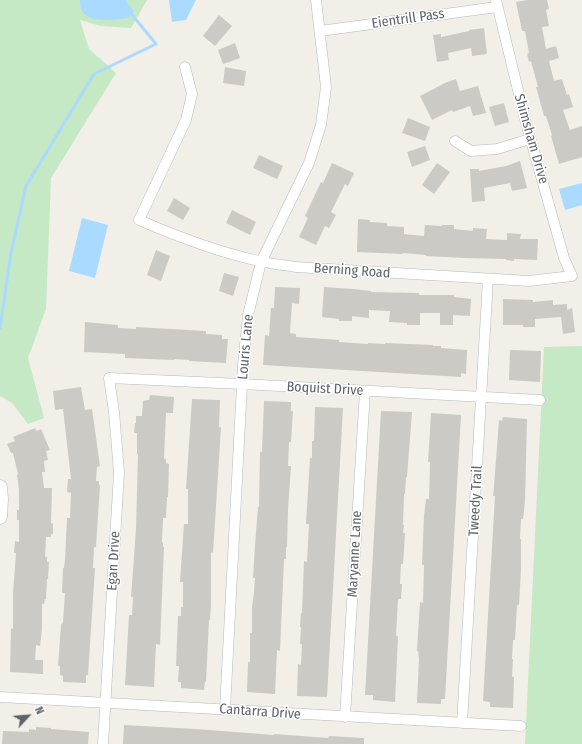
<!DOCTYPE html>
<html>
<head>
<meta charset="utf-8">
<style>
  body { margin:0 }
  #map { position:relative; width:582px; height:744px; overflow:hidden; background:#f1efe8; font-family:"Fira Sans Condensed",sans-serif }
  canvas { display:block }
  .north { position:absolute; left:8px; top:696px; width:40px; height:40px; -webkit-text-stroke:3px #fff; paint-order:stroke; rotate:64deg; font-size:11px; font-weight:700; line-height:16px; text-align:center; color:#5f6368 }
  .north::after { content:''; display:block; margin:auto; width:14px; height:18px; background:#5f6368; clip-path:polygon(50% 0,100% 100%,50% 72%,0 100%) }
</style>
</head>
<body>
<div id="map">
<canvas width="582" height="744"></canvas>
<div class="north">N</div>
</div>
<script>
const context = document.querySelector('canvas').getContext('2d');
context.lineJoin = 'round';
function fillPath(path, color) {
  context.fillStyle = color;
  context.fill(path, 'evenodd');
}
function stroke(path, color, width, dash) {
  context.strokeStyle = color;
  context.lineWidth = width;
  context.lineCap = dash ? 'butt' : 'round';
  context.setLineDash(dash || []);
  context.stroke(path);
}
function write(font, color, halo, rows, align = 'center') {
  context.font = font + ' "Fira Sans Condensed",sans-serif';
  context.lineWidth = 3;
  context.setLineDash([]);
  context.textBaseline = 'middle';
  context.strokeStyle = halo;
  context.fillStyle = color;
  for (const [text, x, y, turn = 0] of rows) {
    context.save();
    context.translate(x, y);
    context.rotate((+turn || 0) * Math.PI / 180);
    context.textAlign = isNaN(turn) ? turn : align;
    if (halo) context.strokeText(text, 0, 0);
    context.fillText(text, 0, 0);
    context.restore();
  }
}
const green = new Path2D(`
  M0,0h147l-16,28 -30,-2 -21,-6 9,29 27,24 -65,105 -5,131 -18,49 16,60 -16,6 -16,-21 -12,-7z
  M582,346v398h-57l19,-397z`);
const water = new Path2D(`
  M80,0h46l1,3 7,8 -6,7c-17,2 -49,8 -48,-18z
  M169,0h27l-10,20 -14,2z
  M582,183v22l-17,5 -6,-21z
  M82,218l26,7 -13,53 -26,-7z`);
const stream = new Path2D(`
  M0,328l11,-75 15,-67 68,-112 62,-30 -27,-33`);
const building = new Path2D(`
  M528,0h19l2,9 -3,1 3,16 -7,1 4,22 10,-3 3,12 -10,3 5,20 8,-2 5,16 2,-1 4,13 -10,3 7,20 12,-4v31l-23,7 -8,-28 1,-1 -6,-19h-2l-8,-29h2l-7,-26 -2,1 -2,-8 2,-1 -4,-22h-3l-6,-29z
  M219,15l13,11 -17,20 -12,-10z
  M484,28l3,26 -15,2 -1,-8 -23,5 1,7 -12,2 -4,-27 8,-1v3l28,-6v-1z
  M235,43l5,15 -17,6 -5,-14z
  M225,67l21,4 -2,15 -21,-3z
  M456,79l4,12 18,-5 8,27 -13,3 -3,-10 -17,6 -1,-2 -20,10 -12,-24 25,-13z
  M504,103l5,19 -14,4 -6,-19z
  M408,118l22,9 -5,14 -23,-8z
  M425,146l5,14 -18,7 -5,-15z
  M259,155l24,11 -6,13 -24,-11z
  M520,161l7,27 -15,3 -2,-8 -26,5 1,13 -13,1 -2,-33h9v2l27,-5z
  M332,163l22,10 -6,13 -3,-2 -14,28 5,3 -7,13 -4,-2 -9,19 -17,-8 9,-19 -3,-2 16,-34 2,1z
  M437,163l13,9 -16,22 -12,-9z
  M174,198l16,10 -7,12 -16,-9z
  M232,210l24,12 -6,13 -24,-12z
  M358,219l12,1v2l17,1v3l17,1v7l20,2 1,-11 17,1v-1h12v4l19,2v-3l14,1 -1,10 21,1v-7l14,1 -1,5h18l-1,21 -23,-1v2l-8,-1v-1l-41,-1 -39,-2v-1l-23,-2 -1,1 -45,-2z
  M156,250l14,6 -9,25 -14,-6z
  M224,273l15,4 -6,19 -14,-5z
  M275,287l25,1 -1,16 -7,-1 -2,30 6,1v3l43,3v2l29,2v-1l17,1v-1l48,2v1h8v2l26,2 -1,24 -5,-1v4l-198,-12 2,-30 4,1 2,-28h3z
  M324,287l29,2 18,2v1l48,1v2h35v2l17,2 -1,17 -17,-1v10h-13v-12h-20v12h-13v-2l-18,-1 1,-11 -21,-1v8l-17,-2v5h-13v-2l-17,-2z
  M503,299l30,1v2l20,-2v5l14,-1v6l5,-2 3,24 -12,2 -2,-17 -26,2v8h-12v-2h-20z
  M85,322l33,3v3l18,1v-2l70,4v3l16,1v4h6l-2,24 -37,-2v-1l-15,-1v1l-49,-2v-4l-41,-2z
  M510,350l31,1 -1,31 -31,-2z
  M81,387l4,23 7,-1 8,57 -3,1 -1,14h3v4h1l-4,62h-2l-1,21h2l-7,107h-2v8l-23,-1v-6l-3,-1v-9h-2l3,-41 2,-3 2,-29h-3l1,-25h1l1,-8 2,-42h3l1,-25 -4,-1 1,-13h3l-8,-70 -8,1 -2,-19z
  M150,395l24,2 -1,16h-7l-2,46h2v4l3,1 -1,33h-1l-1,21h-3l-1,24 1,1v4h1l-4,98 -4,-1 -2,43 -29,-2 4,-70h3l1,-18h-2l5,-68 2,-75h-1v-21h-3l1,-10h1v-7h6l1,-15 6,-1z
  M192,399l28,1 -1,27h2l-4,64 -4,62 -2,-1v54l-1,14h-1l-3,62 -1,-1 -1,9 -23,-2v-6h-3l1,-16h-3l2,-50h3v-9h2v-25h-3l4,-58h4v-35h-2z
  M264,401l27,1v9h2l-2,31h-2l-1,24h3l-3,43 -1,38h-1v12h-2l-4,92 -3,-1 -2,44 -28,-2 1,-30h2v-29h2v-26l2,-15 1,-14h-2l2,-33 3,-38h1l1,-55h2z
  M315,407l28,1 -16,289 -30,-1 1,-32 3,1 1,-21h-2l1,-17h-1l1,-14h1l2,-52 3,1 2,-38h-3l4,-66h2v-17h2z
  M381,411l31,1 -5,65h-1l-1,17h-1l-1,31h1l-1,8h2l-1,17 -1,14h-2l-1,20h2l-1,15h-3l-2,37h2l-3,66 -22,-2v-5h-8z
  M431,413l30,2 -16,284h-4v5l-24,-1 2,-44 -1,-8h-1l3,-49 3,1 1,-38h-2l2,-49 2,-17h3l1,-37h-2z
  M503,417l24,2 -2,82 -2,18h-2l-1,20h1v31l-2,35h-2l-2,35h-2l-1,19h1l-1,18h2l-1,31 -23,-1v-5l-7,-1 12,-205h-2l1,-10 5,-66 3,1z
  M35,428l2,3 4,-2 9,21 -4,1 2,9 -4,1 1,11h-3l2,16h8l-1,35 2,1v10h-2v3h-5l-1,20h2v5h2l-1,17h-1l-1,20h-1l-1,5h-2v25l-2,17 -4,-1 -1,15h8v14l-33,-2 1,-44 2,1v-36l3,-40h-2l1,-12 4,1v-22h-2v-10h2v-20l-2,-15 1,-1 -5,-21h-2l-4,-9 8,-3 -2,-4z
  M124,725l72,4 78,6v-1l54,4 1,-2 35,2v6h-241z
  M36,727l15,1v1l38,3 -1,12h-86l1,-13 26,1v-3l7,1z`);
const street = new Path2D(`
  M320,31l177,-24
  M185,67l7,27 -6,26 -47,100c39,17 79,32 120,41 12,3 25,4 37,6l233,14 43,-5 -8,-18 -38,-135 -30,-123
  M455,141l16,10 26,-2 33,-10
  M0,697c173,11 347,20 521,29
  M225,709l18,-344 5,-50 13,-53 48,-99 12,-38 5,-38 -10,-87
  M345,717l20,-326
  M462,723l26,-444
  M103,744l16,-272 -5,-60 -5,-34 133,6 298,16`);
const secondary = new Path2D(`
  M0,487l1,12 -1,18`);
const streetNames = [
  ["Eientrill Pass",408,19,-8],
  ["Shimsham Drive",531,139,74],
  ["Berning Road",352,271,4],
  ["Louris Lane",246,347,-85],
  ["Boquist Drive",325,389,3],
  ["Tweedy Trail",476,501,-87],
  ["Maryanne Lane",355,554,-87],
  ["Egan Drive",114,561,-87],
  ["Cantarra Drive",260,712,4]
];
fillPath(green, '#c5e8c5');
fillPath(water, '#aadaff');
stroke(stream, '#aadaff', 3);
fillPath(building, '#cccac5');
stroke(street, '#b5b8bc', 11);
stroke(secondary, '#b6babf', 15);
stroke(street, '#fff', 10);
stroke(secondary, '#fff', 14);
write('14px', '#5f6368', '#fff', streetNames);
</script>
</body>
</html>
